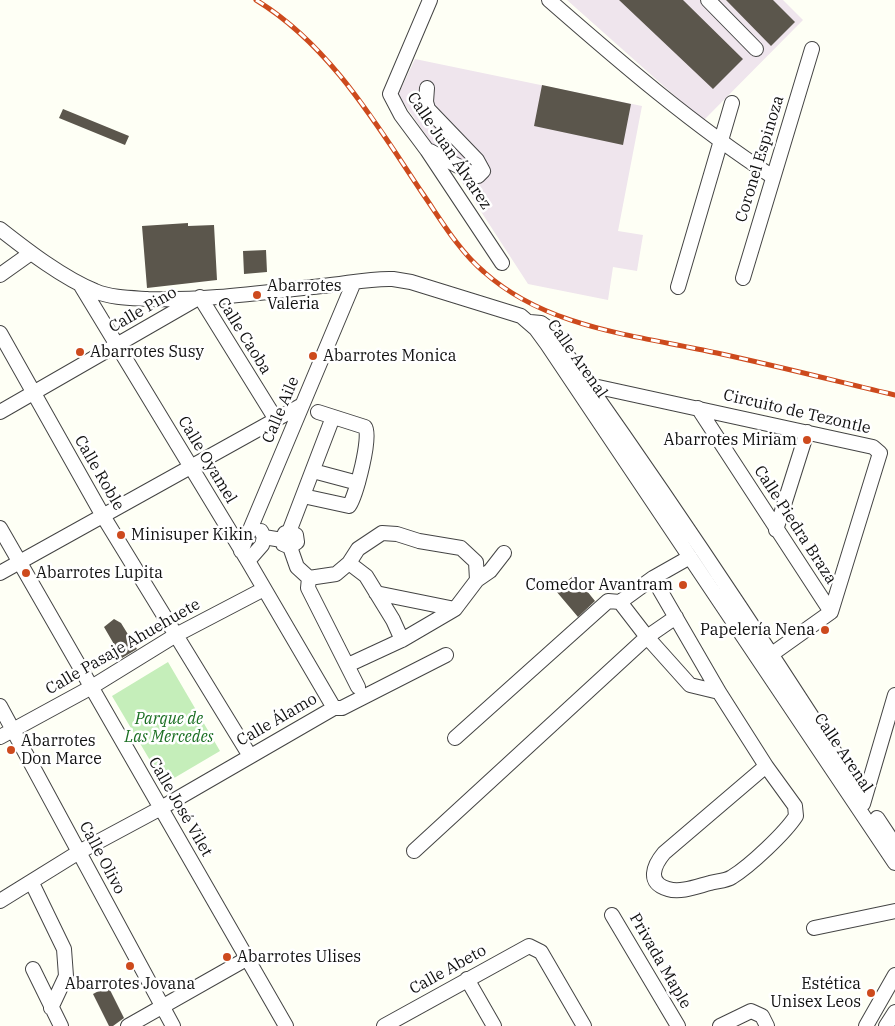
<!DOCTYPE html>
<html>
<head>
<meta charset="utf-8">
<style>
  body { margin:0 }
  canvas { display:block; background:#fefff5 }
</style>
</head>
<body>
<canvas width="895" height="1026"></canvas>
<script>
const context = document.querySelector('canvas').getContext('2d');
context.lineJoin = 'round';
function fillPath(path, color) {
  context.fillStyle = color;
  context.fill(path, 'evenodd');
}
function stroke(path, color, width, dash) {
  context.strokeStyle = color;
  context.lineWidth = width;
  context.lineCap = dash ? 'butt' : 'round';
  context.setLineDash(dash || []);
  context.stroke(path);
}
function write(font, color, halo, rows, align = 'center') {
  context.font = font + ' "IBM Plex Serif",serif';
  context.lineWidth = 5;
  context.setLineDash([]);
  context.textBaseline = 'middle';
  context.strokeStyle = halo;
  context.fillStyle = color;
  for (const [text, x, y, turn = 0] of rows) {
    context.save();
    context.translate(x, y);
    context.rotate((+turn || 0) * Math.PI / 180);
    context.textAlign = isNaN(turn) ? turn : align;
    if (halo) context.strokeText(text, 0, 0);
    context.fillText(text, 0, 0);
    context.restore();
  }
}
const industrial = new Path2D(`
  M567,0h216l20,20 -100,101z
  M415,59l227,47 -24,125 25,4 -6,36 -24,-4 -5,33 -80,-16 -72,-111 5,-6 -26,-19 -37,-53z`);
const green = new Path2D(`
  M168,662l52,89 -56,33 -52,-88z`);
const building = new Path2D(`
  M619,0h64l60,59 -30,30z
  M726,0h47l22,22 -24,24z
  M542,85l89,19 -8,41 -89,-19z
  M63,109l66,27 -4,9 -66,-27z
  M188,223v3l26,-1 3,55 -70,8 -5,-62z
  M266,250l1,22 -23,2 -1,-23z
  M574,575l21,26 -17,16 -22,-26z
  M114,619l7,4 16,26 -15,9 -18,-31z
  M108,986l16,32 -11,8h-4l-16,-32z`);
const minor = new Path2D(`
  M430,0l-40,94 11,21 26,35 75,113
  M549,0c72,63 144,125 224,177
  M708,0l48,49
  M427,88l-1,14 2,7 49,51 6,11 -5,5 -5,-2 -43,-23
  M0,229c28,22 63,49 95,62 16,7 36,7 53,8 57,2 117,-7 174,-13 24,-2 47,-8 71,-7l18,3 110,34 15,13 11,15 348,519
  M0,275l31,-22
  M743,278l69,-229
  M80,284l168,277 86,147
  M678,287l54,-184
  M530,322l11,1 7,5c109,152 213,308 313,465
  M0,333l103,183 147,240
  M589,385l284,62 7,6 -49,159 -66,47
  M698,408l133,204
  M0,412l200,-115 75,121
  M313,471l45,12
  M303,496l46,10c7,-10 23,-71 16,-79l-47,-15
  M0,528l286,498
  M776,530l31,-98
  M289,532l44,-115
  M264,537l18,3 1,4 7,3 7,-5 -1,-7 -7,-3 -4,1 -3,7
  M290,547l7,20 12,11 27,-4 13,-11 9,-14 24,-16 15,1 22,7 42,7 15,14 1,18 -22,29 -79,-16
  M241,551l113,-269
  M690,557l-37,21 66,114 47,74
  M248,561l14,-16 2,-8 -3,-6
  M349,563l17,13 27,44 9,20
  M0,573l302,-168
  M309,578l-1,10 50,99
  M477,580l13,-9 14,-18
  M676,617l-29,20 43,48 29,7
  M348,665l54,-25 53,-31
  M0,706l173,320
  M0,737l90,-49 86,-53 88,-46
  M455,738l153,-137 12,1 33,-24
  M766,766l29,40 1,10c-11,17 -46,50 -64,61 -6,4 -15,4 -22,6 -12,3 -29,10 -42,6 -22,-6 -14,-24 -4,-36z
  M863,804l32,-109
  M877,818l18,27
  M414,851l233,-214 -27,-35
  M32,883l32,66 2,27 -15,32
  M0,901l79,-49 82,-44 173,-100h8l104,-53
  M612,915l66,111
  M814,928l81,-17
  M33,969l28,57
  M467,979l27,47
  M128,1026l120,-68
  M384,1026l145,-80 12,6 43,74
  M720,1026l31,-15 11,5 5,10
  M866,1026l29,-51
  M886,1026l9,-14`);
const rail = new Path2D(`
  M256,0c74,45 120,124 167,194 18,26 36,57 61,78 64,57 152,63 233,81 60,13 119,28 178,42`);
const markers = [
  [257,295,5,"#cd4a1d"],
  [80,352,5,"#cd4a1d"],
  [313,356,5,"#cd4a1d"],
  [807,440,5,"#cd4a1d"],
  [121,535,5,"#cd4a1d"],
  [26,573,5,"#cd4a1d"],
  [683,585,5,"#cd4a1d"],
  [825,630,5,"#cd4a1d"],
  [11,750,5,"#cd4a1d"],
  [227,957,5,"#cd4a1d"],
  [130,966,5,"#cd4a1d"],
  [871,993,5,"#cd4a1d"]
];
const streetNames = [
  ["Calle Juan Álvarez",449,151,56],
  ["Coronel Espinoza",760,159,-73],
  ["Calle Pino",143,310,-30],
  ["Calle Caoba",244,336,58],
  ["Calle Arenal",577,359,55],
  ["Calle Aile",281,410,-67],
  ["Circuito de Tezontle",797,412,13],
  ["Calle Oyamel",207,460,59],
  ["Calle Roble",99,473,60],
  ["Calle Piedra Braza",795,525,57],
  ["Calle Pasaje Ahuehuete",123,647,-30],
  ["Calle Álamo",277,720,-30],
  ["Calle Arenal",843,753,56],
  ["Calle José Vilet",180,807,60],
  ["Calle Olivo",102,858,62],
  ["Privada Maple",660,961,60],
  ["Calle Abeto",448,970,-29]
];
const poiNames = [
  ["Abarrotes",267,286],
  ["Valeria",267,304],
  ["Abarrotes Susy",90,352],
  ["Abarrotes Monica",323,356],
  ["Abarrotes Miriam",797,440,"right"],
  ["Minisuper Kikin",131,535],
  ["Abarrotes Lupita",36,573],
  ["Comedor Avantram",673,585,"right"],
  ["Papelería Nena",815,630,"right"],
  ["Abarrotes",21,741],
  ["Don Marce",21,759],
  ["Abarrotes Ulises",237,957],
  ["Abarrotes Jovana",130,984,"center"],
  ["Estética",861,984,"right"],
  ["Unisex Leos",861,1002,"right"]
];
const parkNames = [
  ["Parque de",169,719],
  ["Las Mercedes",169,737]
];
fillPath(industrial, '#efe5ed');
fillPath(green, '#c5eeba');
fillPath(building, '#5b564c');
stroke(minor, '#444', 16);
stroke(minor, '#fff', 14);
stroke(rail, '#cd4a1d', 5);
stroke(rail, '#fff', 3, [9]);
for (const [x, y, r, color] of markers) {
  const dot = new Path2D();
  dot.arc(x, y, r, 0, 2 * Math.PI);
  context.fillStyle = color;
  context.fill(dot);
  stroke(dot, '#fff', 2);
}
write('16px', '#111', '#fff', streetNames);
write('16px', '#111', '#fff', poiNames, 'left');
write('italic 16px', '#1b6f23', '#fff', parkNames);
</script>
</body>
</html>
